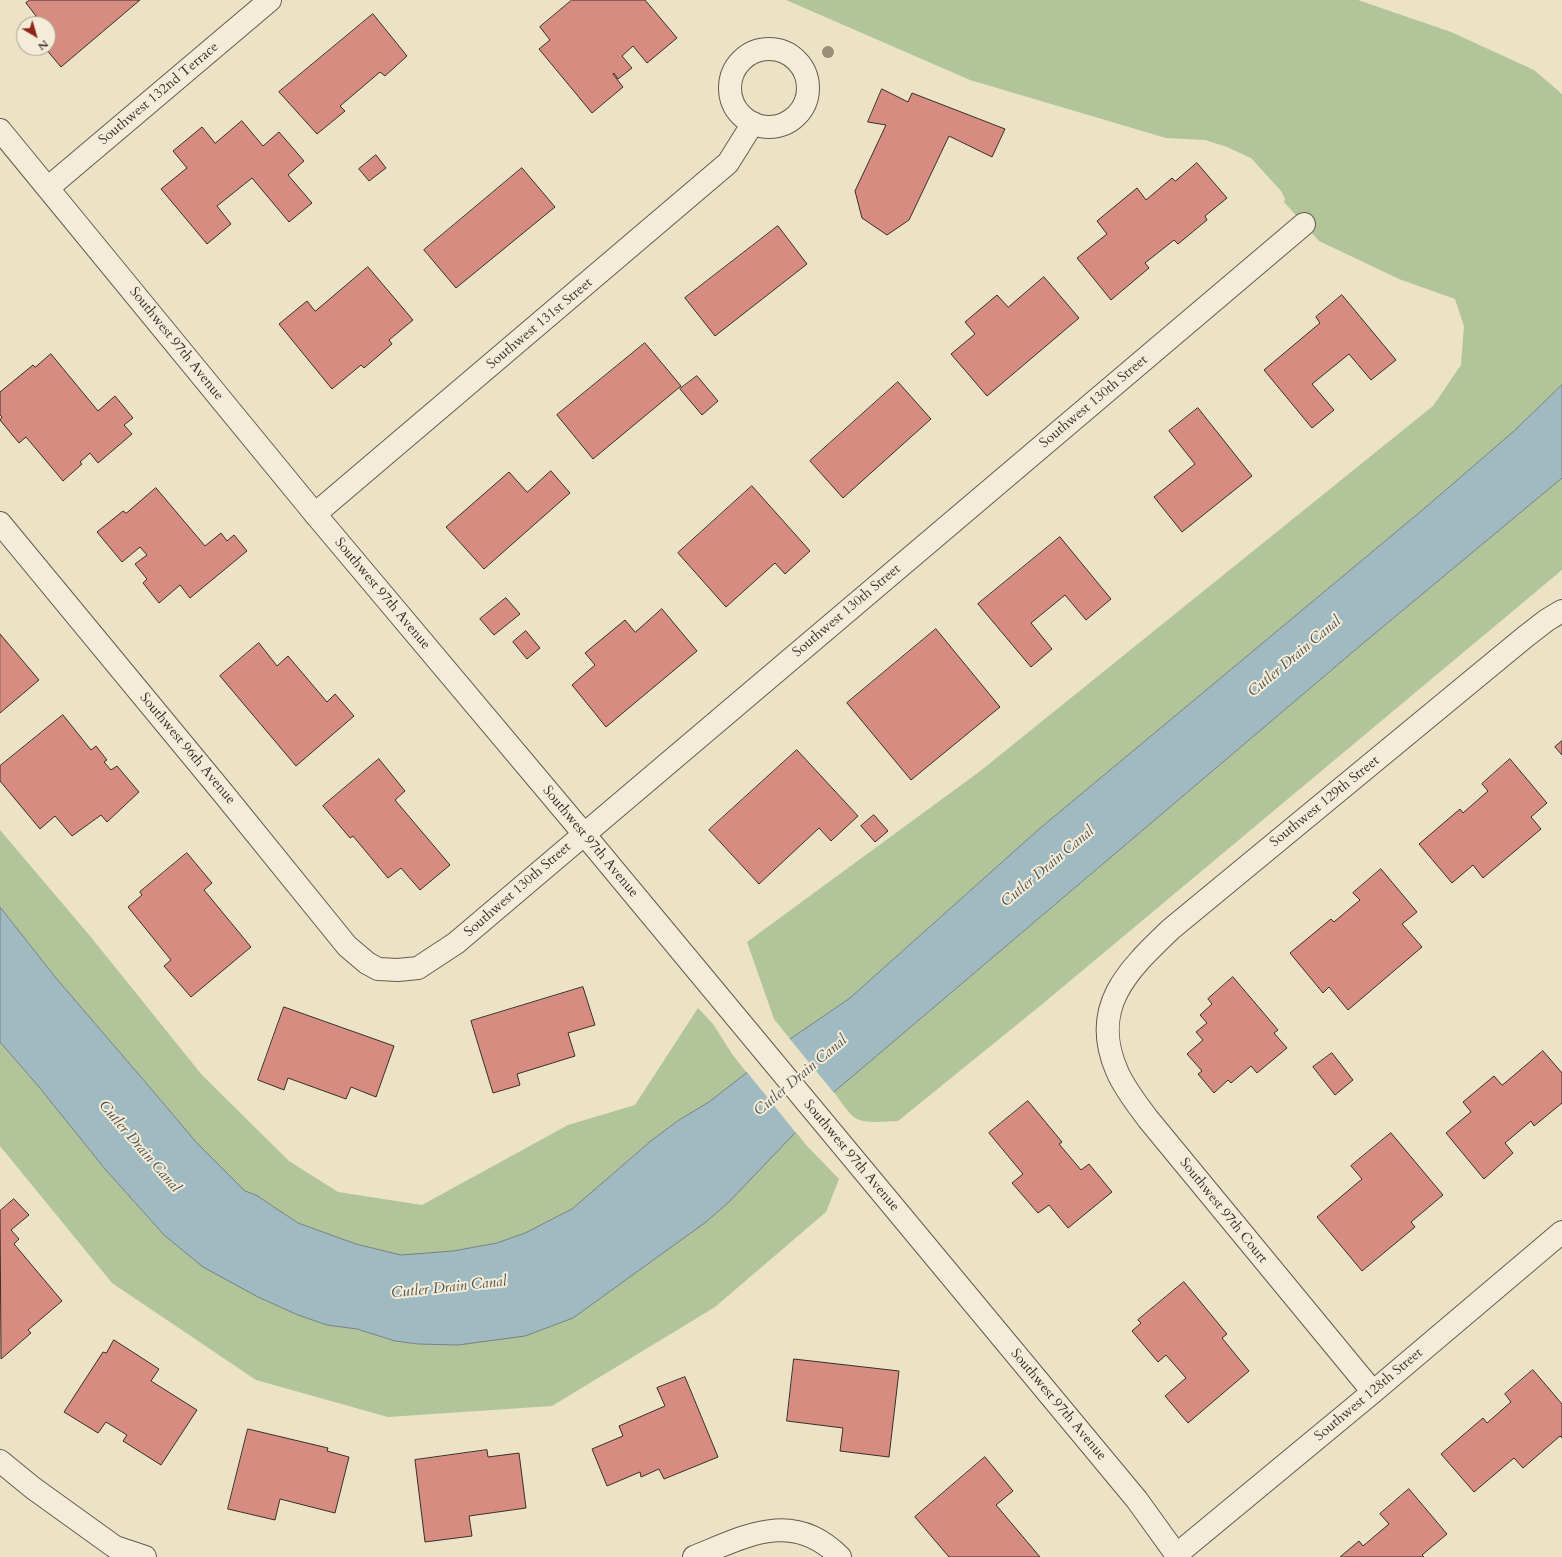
<!DOCTYPE html>
<html>
<head>
<meta charset="utf-8">
<style>
  body { margin:0 }
  #map { position:relative; width:1562px; height:1557px; overflow:hidden; background:#ece2c5; font-family:Cardo,serif }
  canvas { display:block }
  .north { position:absolute; left:16px; top:16px; width:40px; height:40px; box-sizing:border-box; background:#f3ecd9; border:1px solid #a8a091; border-radius:50%; rotate:142deg; font-size:11px; font-weight:700; line-height:16px; text-align:center; color:#382f26 }
  .north::after { content:''; display:block; margin:auto; width:14px; height:18px; background:#8f2418; clip-path:polygon(50% 0,100% 100%,50% 72%,0 100%) }
</style>
</head>
<body>
<div id="map">
<canvas width="1562" height="1557"></canvas>
<div class="north">N</div>
</div>
<script>
const context = document.querySelector('canvas').getContext('2d');
context.lineJoin = 'round';
function fillPath(path, color) {
  context.fillStyle = color;
  context.fill(path, 'evenodd');
}
function stroke(path, color, width, dash) {
  context.strokeStyle = color;
  context.lineWidth = width;
  context.lineCap = dash ? 'butt' : 'round';
  context.setLineDash(dash || []);
  context.stroke(path);
}
function write(font, color, halo, rows, align = 'center') {
  context.font = font + ' Cardo,serif';
  context.lineWidth = 4;
  context.setLineDash([]);
  context.textBaseline = 'middle';
  context.strokeStyle = halo;
  context.fillStyle = color;
  for (const [text, x, y, turn = 0] of rows) {
    context.save();
    context.translate(x, y);
    context.rotate((+turn || 0) * Math.PI / 180);
    context.textAlign = isNaN(turn) ? turn : align;
    if (halo) context.strokeText(text, 0, 0);
    context.fillText(text, 0, 0);
    context.restore();
  }
}
const green = new Path2D(`
  M786,0h572l93,32 83,38 28,24v291l-48,46 -88,76 -388,323 -188,168 -60,41 -16,-20 -27,-77 232,-170 454,-366 28,-41 3,-39 -9,-27 -56,-20 -80,-38 -35,-39 1,-3 -4,-8 -30,-33 -24,-11 -22,-7 -39,-2 -196,-58z
  M1562,478v92l-522,436 -142,115c-12,0 -30,3 -41,-2 -8,-4 -18,-20 -23,-27l527,-447z
  M0,830l90,106 112,139 87,86 49,31 84,13 146,-80 67,-20 63,-97 15,16 19,30 15,19 -38,29 -30,18 -27,20 -80,69 -47,24 -28,10 -44,8 -37,4h-15l-45,-11 -58,-21 -42,-28 -11,-4 -49,-49 -43,-51 -97,-113 -56,-71z
  M0,1042l39,45 66,82 59,66 94,62 40,18 29,10 30,4 38,12 23,3 40,1 114,-27 134,-96 23,-20 66,-71 12,15 32,33 -13,33 -111,95 -163,99 -164,11 -132,-37 -144,-97 -112,-137z`);
const water = new Path2D(`
  M1562,385v93l-201,167 -527,447 -105,110 -23,20 -133,96 -48,18 -67,9 -40,-1 -23,-3 -38,-12 -30,-4 -29,-10 -40,-18 -55,-30 -39,-32 -59,-66 -66,-82 -39,-45v-135l56,71 97,113 43,51 49,49 11,4 42,28 58,21 45,11 52,-4 44,-8 28,-10 47,-24 80,-69 27,-20 30,-18 81,-63 60,-41 188,-168 388,-323 88,-76z`);
const pier = new Path2D(`
  M789,1038l46,56 -39,39 -50,-62z`);
const building = new Path2D(`
  M30,0h110l-79,67 -16,-19h3v-24h-21l9,-8 -10,-13z
  M572,0h73l32,38 -30,25 -14,-17 -11,10 10,12 -14,11 -4,-6 -1,1 10,13 -31,26 -53,-64 11,-9 -10,-13z
  M373,14l34,42 -22,20 -5,-4 -40,34 5,5 -28,23 -38,-42z
  M882,89l26,13 4,-9 93,36 -13,28 -43,-21 -40,84 -22,15 -25,-17 -7,-27 31,-66 -18,-3z
  M242,121l21,25 16,-14 25,29 -16,14 24,28 -23,19 -37,-44 -35,28 14,18 -24,20 -46,-55 26,-21 -14,-17 29,-24 13,16z
  M376,155l10,13 -17,13 -10,-12z
  M1197,163l30,35 -22,18 2,4 -29,24 -4,-4 -29,23 4,5 -38,32 -34,-42 30,-24 -10,-13 40,-33 9,12 26,-22 3,3z
  M522,168l33,39 -99,81 -32,-38z
  M778,226l29,38 -92,72 -30,-38z
  M368,267l45,53 -24,20 3,4 -28,24 -3,-3 -29,24 -53,-65 28,-23 8,10z
  M1044,277l35,41 -92,78 -36,-42 24,-20 -10,-12 32,-27 11,12z
  M1342,295l54,65 -25,20 -22,-26 -37,30 22,26 -22,18 -48,-58 56,-47 -4,-6z
  M645,343l36,43 -88,73 -36,-44z
  M51,354l47,57 17,-15 18,22 -9,7 8,9 -34,29 -8,-10 -10,9 2,2 -19,17 -37,-44 -7,6 -19,-23 2,-3 -2,-2v-23l33,-27 2,2z
  M697,376l21,25 -16,14 -22,-26z
  M898,382l33,37 -88,79 -33,-37z
  M1198,408l54,68 -70,56 -28,-35 41,-33 -26,-33z
  M551,471l19,22 -86,76 -38,-42 63,-55 18,20z
  M752,486l58,65 -25,23 -10,-11 -49,44 -48,-54z
  M156,488l49,58 16,-13 6,8 7,-6 13,16 -57,47 -10,-13 -21,18 -16,-20 4,-4 -12,-15 12,-9 -7,-8 -18,15 -25,-30 26,-21 3,2z
  M1060,537l51,62 -25,21 -21,-25 -34,28 21,26 -21,18 -53,-63z
  M506,598l14,16 -26,21 -14,-16z
  M662,609l35,42 -91,76 -34,-42 23,-20 -10,-12 40,-33 10,12z
  M936,629l64,78 -89,73 -64,-77z
  M526,631l14,17 -13,11 -14,-17z
  M0,634l39,46 -39,33z
  M259,643l18,23 11,-10 39,46 8,-8 19,22 -58,50 -76,-90z
  M63,715l28,35 5,-4 11,14 -3,2 7,8 6,-4 22,26 -32,30 -6,-7 -29,21 -17,-20 -15,13 -40,-48v-15z
  M1562,741v14l-7,-8z
  M797,750l61,66 -27,25 -12,-13 -60,56 -50,-54z
  M379,759l26,32 -10,9 55,65 -30,25 -19,-22 -13,10 -35,-42 -3,2 -27,-32z
  M1510,759l37,44 -16,14 10,12 -58,49 -10,-13 -21,18 -33,-39 41,-35 3,4 25,-22 -6,-7z
  M874,815l14,16 -13,11 -14,-16z
  M187,853l25,30 -8,7 47,57 -60,50 -27,-31 7,-6 -43,-53 14,-12 -2,-3z
  M1381,869l36,43 -15,12 20,23 -74,63 -19,-23 -6,6 -33,-40 41,-34 3,3 26,-22 -7,-7z
  M1233,977l45,53 -4,3 13,15 -30,25 -6,-7 -20,17 -3,-3 -14,13 -16,-19 4,-3 -15,-17 16,-14 -7,-8 11,-9 -7,-8 12,-11 -4,-5z
  M583,987l12,38 -27,8 7,23 -58,18 3,11 -27,8 -22,-72z
  M284,1007l110,39 -18,51 -25,-10 -5,12 -58,-21 -4,12 -26,-10z
  M1543,1051l19,22v30l-28,23 -3,-5 -26,22 8,10 -29,26 -38,-46 25,-21 -8,-10 31,-26 8,9z
  M1332,1053l21,27 -18,15 -22,-28z
  M1028,1101l34,41 -3,2 22,26 8,-6 23,28 -44,36 -19,-23 -11,8 -26,-30 11,-9 -34,-41z
  M1391,1133l52,62 -32,27 4,5 -53,44 -45,-54 45,-38 -11,-13z
  M14,1199l15,16 -18,15 8,9 -5,5 48,57 -34,29 3,3 -30,26 -1,-148z
  M1184,1282l43,52 -5,4 27,33 -61,52 -23,-27 21,-18 -20,-23 -8,7 -26,-31 9,-8 -3,-3z
  M114,1340l45,29 -8,12 46,29 -36,55 -38,-24 4,-6 -21,-13 -8,11 -34,-21 39,-60 3,1z
  M794,1359l105,12 -10,86 -49,-6 3,-23 -56,-7z
  M1533,1370l29,34v34l-2,-2 -37,32 -9,-10 -40,34 -33,-38 42,-36 4,5 24,-21 -6,-8z
  M685,1377l33,80 -54,22 -5,-10 -18,8 -1,-5 -33,14 -15,-37 31,-13 -4,-10 46,-20 -8,-18z
  M248,1429l80,19 -1,3 22,6 -14,56 -55,-14 -5,21 -47,-11z
  M487,1450l1,7 31,-4 7,55 -57,8 3,20 -47,6 -10,-82z
  M985,1457l28,34 -17,14 44,52h-91l-34,-40z
  M1409,1489l38,45 -25,21 2,2h-84l19,-16 4,5 26,-22 -9,-10z`);
const minor = new Path2D(`
  M730 88a39 39 0 1 1 78 0a39 39 0 1 1-78 0Z
  M49,187l221,-187
  M315,514l413,-351 25,-40
  M0,523l223,270 124,153 20,17 11,6 20,1 20,-2 38,-25 848,-719
  M1373,1392l-225,-273c-11,-15 -24,-31 -31,-48 -28,-64 11,-101 54,-142l354,-292 22,-17 15,-9
  M0,1461l33,27 82,59 30,10
  M1176,1555l197,-163 189,-160
  M694,1557c52,-21 99,-48 146,0`);
const tertiary = new Path2D(`
  M0,130l315,384 269,320 553,666 41,57`);
const trees = [
  [828,52]
];
const streetNames = [
  ["Southwest 132nd Terrace",159,94,-40],
  ["Southwest 131st Street",540,324,-40],
  ["Southwest 97th Avenue",176,344,51],
  ["Southwest 130th Street",1094,402,-40],
  ["Southwest 97th Avenue",382,594,50],
  ["Southwest 130th Street",847,611,-40],
  ["Southwest 96th Avenue",187,749,50],
  ["Southwest 129th Street",1325,802,-39],
  ["Southwest 97th Avenue",590,842,50],
  ["Southwest 130th Street",518,890,-41],
  ["Southwest 97th Avenue",851,1156,50],
  ["Southwest 97th Court",1223,1211,51],
  ["Southwest 128th Street",1369,1395,-40],
  ["Southwest 97th Avenue",1058,1405,50]
];
const waterNames = [
  ["Cutler Drain Canal",1295,657,-40],
  ["Cutler Drain Canal",1048,867,-40],
  ["Cutler Drain Canal",801,1076,-40],
  ["Cutler Drain Canal",139,1147,49],
  ["Cutler Drain Canal",449,1288,-6]
];
fillPath(green, '#b1c49a');
fillPath(water, '#9fbac0');
stroke(water, '#768282', 1);
fillPath(pier, '#ece2c5');
fillPath(building, '#d78c82');
stroke(building, '#382f26', 1);
stroke(minor, '#655c4e', 24);
stroke(tertiary, '#655c4e', 24);
stroke(minor, '#f3ecd9', 22);
stroke(tertiary, '#f3ecd9', 22);
context.fillStyle = '#96907a';
for (const [x, y] of trees) {
  context.beginPath();
  context.arc(x, y, 6, 0, 2 * Math.PI);
  context.fill();
}
write('14px', '#382f26', '#f3ecd9', streetNames);
write('italic 15px', '#52524c', '#f3ecd9', waterNames);
</script>
</body>
</html>
